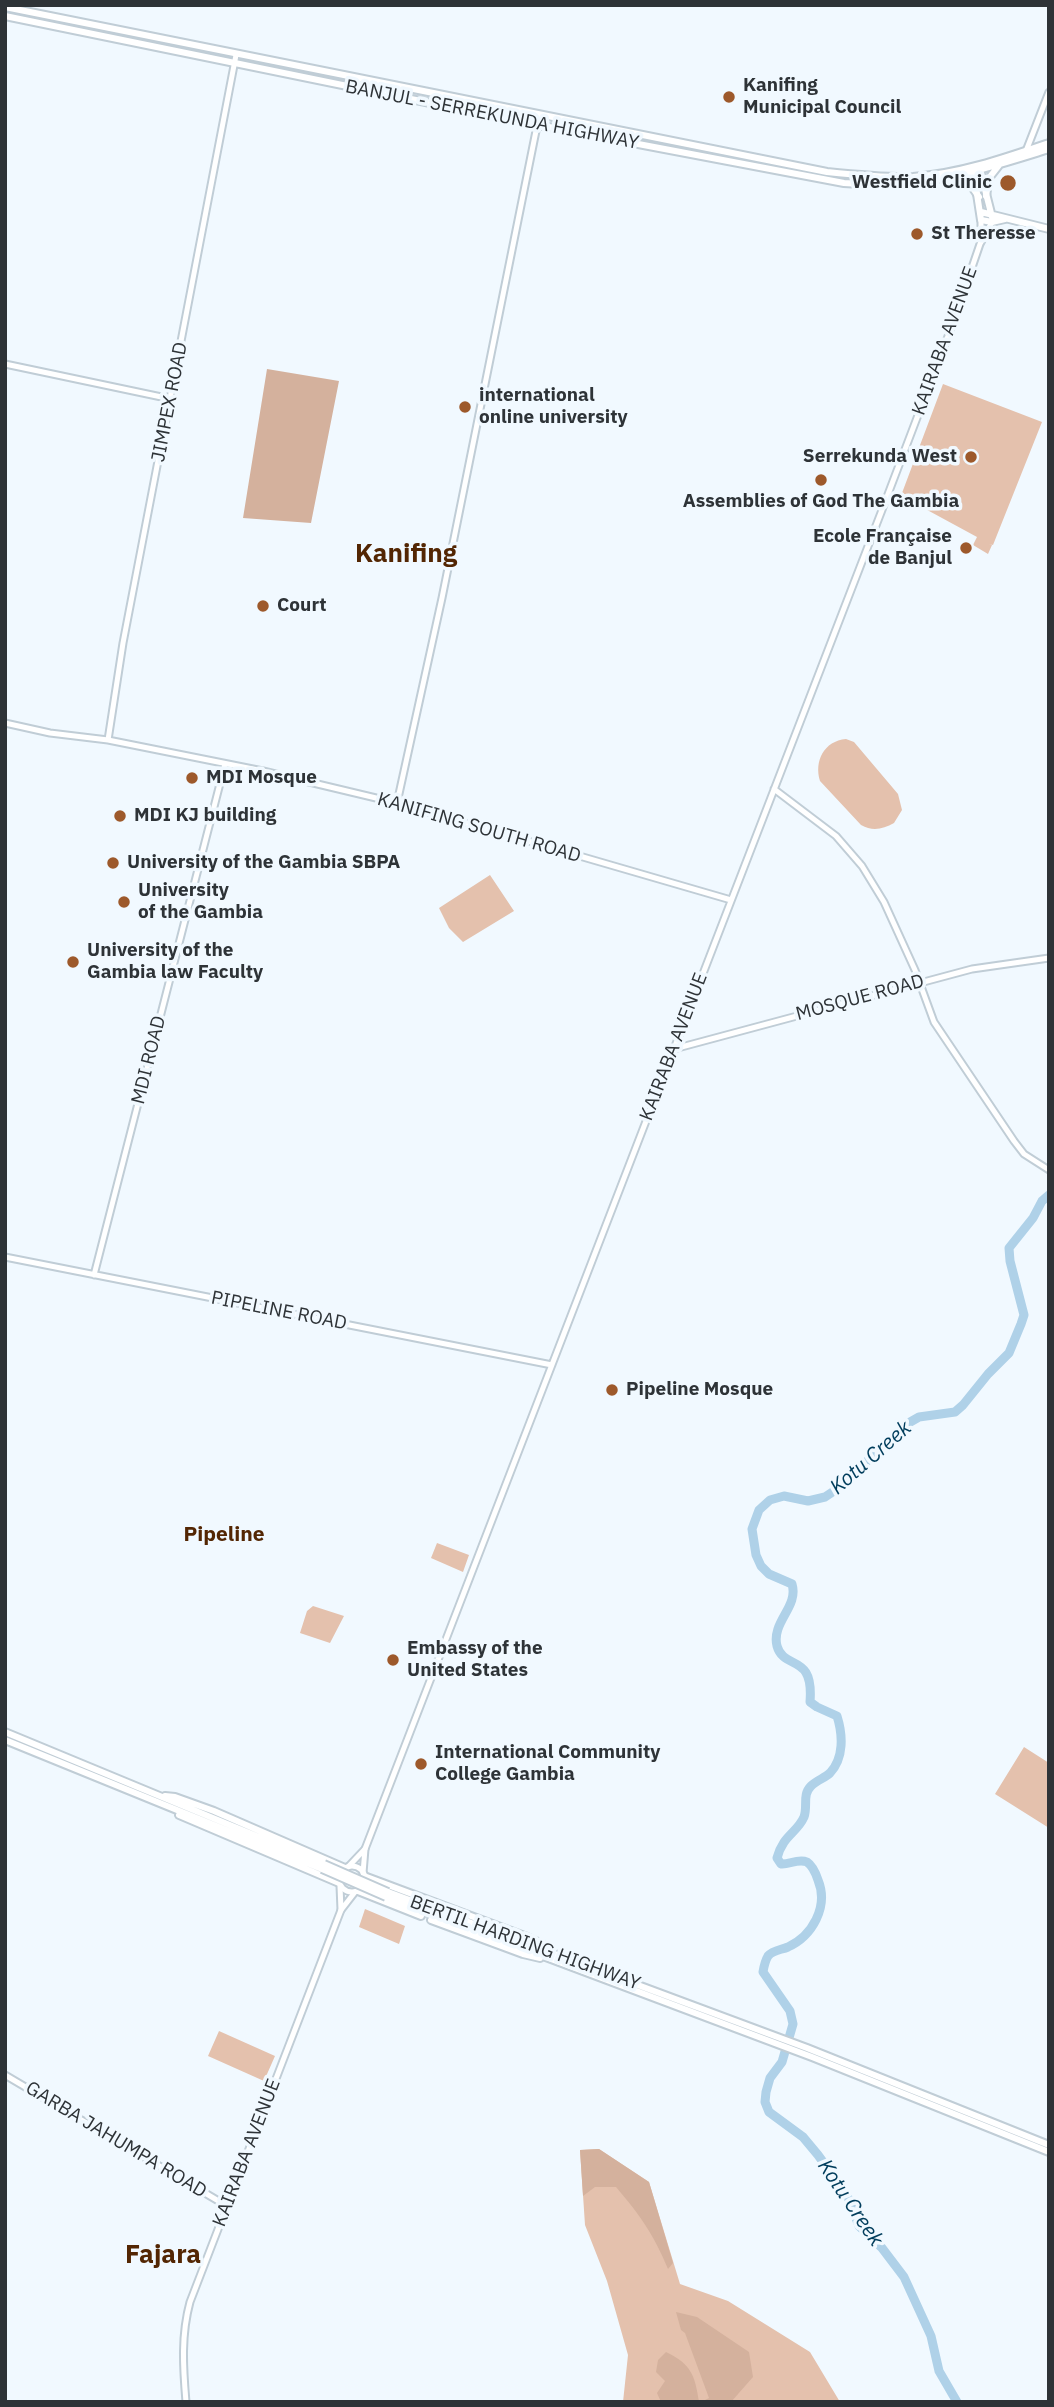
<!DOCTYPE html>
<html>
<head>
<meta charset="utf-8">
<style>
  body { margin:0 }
  #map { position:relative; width:1054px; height:2407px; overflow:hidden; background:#f1f9ff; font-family:"IBM Plex Sans",sans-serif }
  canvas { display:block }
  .frame { position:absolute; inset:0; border:7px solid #2e3337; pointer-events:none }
</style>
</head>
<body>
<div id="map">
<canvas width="1054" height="2407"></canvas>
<div class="frame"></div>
</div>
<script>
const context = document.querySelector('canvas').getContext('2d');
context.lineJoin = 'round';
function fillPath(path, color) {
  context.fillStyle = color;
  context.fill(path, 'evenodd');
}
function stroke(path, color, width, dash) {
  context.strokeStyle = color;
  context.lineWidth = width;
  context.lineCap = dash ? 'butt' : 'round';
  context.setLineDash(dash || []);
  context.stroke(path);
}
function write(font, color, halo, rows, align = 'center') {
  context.font = font + ' "IBM Plex Sans",sans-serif';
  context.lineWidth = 7;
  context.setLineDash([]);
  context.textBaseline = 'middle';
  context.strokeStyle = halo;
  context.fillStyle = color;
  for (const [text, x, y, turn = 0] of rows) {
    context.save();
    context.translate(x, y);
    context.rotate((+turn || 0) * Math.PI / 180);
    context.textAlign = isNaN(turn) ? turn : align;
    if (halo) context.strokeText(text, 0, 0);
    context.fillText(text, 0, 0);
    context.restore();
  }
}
const green = new Path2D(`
  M943,384l99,38 -49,123 -4,-1 3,1 -4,9 -15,-9 4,-8 -59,-32 1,-4 -17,-8z
  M846,739l8,3 44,52 4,16 -8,13c-11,6 -21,9 -33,2l-41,-44c-6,-20 4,-40 26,-42z
  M490,875l24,36 -51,31 -14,-14 -10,-20z
  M437,1543l32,12 -6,17 -32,-14z
  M313,1606l31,10 -14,27 -30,-10 7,-22z
  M1024,1747l25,16v65l-54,-34z
  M365,1909l40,17 -6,18 -40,-17z
  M219,2031l56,25 -11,25 -56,-25z
  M599,2149l50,33 31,102 48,17 82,51 30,50h-217l5,-47 -21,-74 -22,-56 -5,-75z`);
const forest = new Path2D(`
  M267,369l72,12 -28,142 -68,-5z
  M599,2149l50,33 24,81 -5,6c-14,-34 -28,-54 -52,-82h-21l-12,9 -3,-46z
  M676,2312l21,5 52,35 4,25 -22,25h-30l8,-4 -24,-65 -4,-3z
  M666,2352c25,12 29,23 33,50h-38l-4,-9 8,-12 -9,-9 2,-12z`);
const river = new Path2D(`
  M957,2402l-18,-31 -8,-35 -27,-59 -22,-29 -23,-22 -12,-31 -29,-40 -15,-18 -34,-25 -4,-10 1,-10 4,-14 12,-16 11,-38 -3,-13 -27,-39c1,-6 2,-11 5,-16 5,-6 13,-6 20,-9 24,-11 41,-40 30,-67 -2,-6 -5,-14 -11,-18 -9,-4 -18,3 -26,2l-4,-6c6,-23 20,-25 27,-41 4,-11 -2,-22 7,-31 6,-6 14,-8 19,-13 14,-15 13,-38 7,-57l-20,-9 -7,-5c4,-50 -26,-31 -33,-56 -6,-24 22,-39 15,-62l-23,-10 -8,-8 -5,-11 -4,-26 7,-19 11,-10 14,-4 24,5 17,-4 15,-10 65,-62 14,-8 36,-5 8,-7 25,-31 21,-21 12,-29 3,-9 -14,-54 -1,-13 24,-30 9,-17 7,-6`);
const tertiary = new Path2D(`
  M1026,151l23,-59
  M981,242v-22
  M5,364l166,35
  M5,723l45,10 58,7 155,31 134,32 334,97
  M108,740l15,-97 113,-588
  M774,789l62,47 26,30 22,36 31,68 19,52 80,119 10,13 25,16
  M397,803l45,-205 97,-482
  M674,1049l298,-80 77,-11
  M5,1257l547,108
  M94,1275l131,-511
  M365,1849l517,-1339 71,-187 27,-79 12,-22
  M339 1879a13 13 0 1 1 26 0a13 13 0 1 1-26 0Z
  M5,2075l222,131
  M186,2402c-3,-35 -5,-67 4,-100l151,-392`);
const secondary = new Path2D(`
  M348,1867l17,-18
  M363,1873l2,-24
  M340,1886l1,24
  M341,1910l14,-18`);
const primary = new Path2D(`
  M979,166l13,51
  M973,168l8,52 11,2 13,-3
  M981,212l68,17
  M5,1732l319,132
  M5,1740l317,129
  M165,1796l10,1 39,14 131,57
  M179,1815l160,68
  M364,1876l163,61 22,10 3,5
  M358,1891l63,25
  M388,1892l419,156 242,97
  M386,1897l426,160 237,95
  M431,1920l92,34 17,4`);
const trunk = new Path2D(`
  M5,7l822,165c29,3 58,6 86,5 46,-3 92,-19 136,-34
  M5,16l533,109 306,58c79,7 131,-11 205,-34
  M957,178l13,6 9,13
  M986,196l3,-18 11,-14`);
const primaryBridge = new Path2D(`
  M324,1864l64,28
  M322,1869l64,28`);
const markers = [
  [729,97,7,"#9d592b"],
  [1008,183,9,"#9d592b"],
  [917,234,7,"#9d592b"],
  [465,407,7,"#9d592b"],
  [971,457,7,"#9d592b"],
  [821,480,7,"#9d592b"],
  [966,548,7,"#9d592b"],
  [263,606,7,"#9d592b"],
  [192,778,7,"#9d592b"],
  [120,816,7,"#9d592b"],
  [113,863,7,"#9d592b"],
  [124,902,7,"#9d592b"],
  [73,962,7,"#9d592b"],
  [612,1390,7,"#9d592b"],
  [393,1660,7,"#9d592b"],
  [421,1764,7,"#9d592b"]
];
const poiNames = [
  ["Kanifing",743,86],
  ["Municipal Council",743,108],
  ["Westfield Clinic",992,183,"right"],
  ["St Theresse",931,234],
  ["international",479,396],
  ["online university",479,418],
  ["Serrekunda West",957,457,"right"],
  ["Assemblies of God The Gambia",821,502,"center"],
  ["Ecole Française",952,537,"right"],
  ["de Banjul",952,559,"right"],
  ["Court",277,606],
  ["MDI Mosque",206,778],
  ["MDI KJ building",134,816],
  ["University of the Gambia SBPA",127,863],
  ["University",138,891],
  ["of the Gambia",138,913],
  ["University of the",87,951],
  ["Gambia law Faculty",87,973],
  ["Pipeline Mosque",626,1390],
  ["Embassy of the",407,1649],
  ["United States",407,1671],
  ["International Community",435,1753],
  ["College Gambia",435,1775]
];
const streetNames = [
  ["BANJUL - SERREKUNDA HIGHWAY",492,115,11],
  ["KAIRABA AVENUE",945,341,-70],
  ["JIMPEX ROAD",170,402,-79],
  ["KANIFING SOUTH ROAD",479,828,16],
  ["MOSQUE ROAD",860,998,-15],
  ["KAIRABA AVENUE",674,1047,-69],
  ["MDI ROAD",149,1060,-76],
  ["PIPELINE ROAD",279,1311,11],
  ["BERTIL HARDING HIGHWAY",525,1943,20],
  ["GARBA JAHUMPA ROAD",116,2140,31],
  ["KAIRABA AVENUE",247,2153,-69]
];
const waterNames = [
  ["Kotu Creek",871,1458,-41],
  ["Kotu Creek",850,2203,56]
];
const neighbourhoodNames = [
  ["Pipeline",224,1535]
];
const districtNames = [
  ["Kanifing",406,554],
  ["Fajara",163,2255]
];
fillPath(green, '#e4c1ad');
fillPath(forest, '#d4b19d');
stroke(river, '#afd1e8', 9);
stroke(tertiary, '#c0cdd6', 9);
stroke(secondary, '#c0cdd6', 9);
stroke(primary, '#c0cdd6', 10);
stroke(trunk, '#c0cdd6', 10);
stroke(tertiary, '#fff', 5);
stroke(secondary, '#fff', 5);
stroke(primary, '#fff', 6);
stroke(trunk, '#fff', 6);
stroke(primaryBridge, '#c0cdd6', 10, []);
stroke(primaryBridge, '#fff', 6);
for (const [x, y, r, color] of markers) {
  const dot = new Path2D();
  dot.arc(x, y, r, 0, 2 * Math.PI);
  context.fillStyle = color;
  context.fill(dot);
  stroke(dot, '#f1f9ff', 2.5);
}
write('bold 19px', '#2e3337', '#f1f9ff', poiNames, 'left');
write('19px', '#2e3337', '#f1f9ff', streetNames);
write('italic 21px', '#003d5c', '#f1f9ff', waterNames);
write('bold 21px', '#532603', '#f1f9ff', neighbourhoodNames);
write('bold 26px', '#532603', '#f1f9ff', districtNames);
</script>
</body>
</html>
